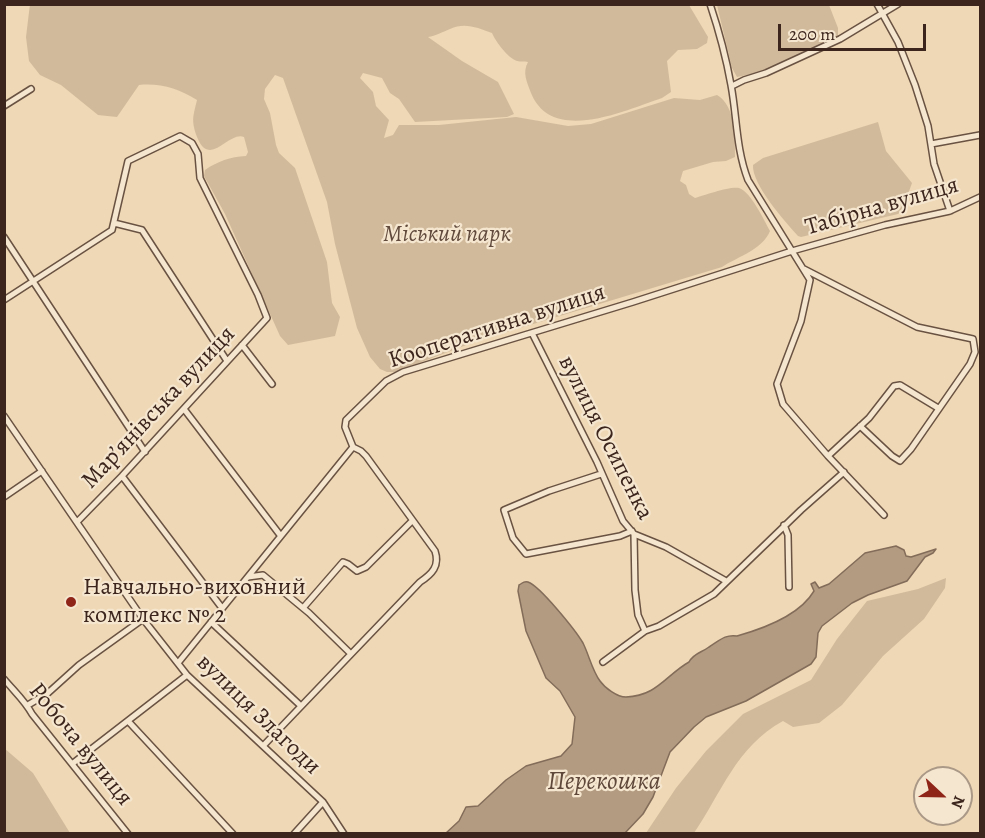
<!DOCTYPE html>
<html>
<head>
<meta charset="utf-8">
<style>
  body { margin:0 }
  #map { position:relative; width:985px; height:838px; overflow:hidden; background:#efd8b5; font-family:Alegreya,serif }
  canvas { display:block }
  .frame { position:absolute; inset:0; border:6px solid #3c251c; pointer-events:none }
  .north { position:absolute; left:913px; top:766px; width:60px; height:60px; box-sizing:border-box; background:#f5e6cf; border:2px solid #ab9987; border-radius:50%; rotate:112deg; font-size:16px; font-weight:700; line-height:24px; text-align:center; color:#3c251c }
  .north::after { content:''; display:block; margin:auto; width:21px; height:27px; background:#8f2418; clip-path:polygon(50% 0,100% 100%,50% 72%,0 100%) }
  .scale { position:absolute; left:778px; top:24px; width:148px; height:27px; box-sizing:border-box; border:3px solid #3c251c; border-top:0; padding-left:8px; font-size:18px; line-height:21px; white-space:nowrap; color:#3c251c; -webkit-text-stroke:4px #f5e6cf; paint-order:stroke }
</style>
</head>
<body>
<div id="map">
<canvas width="985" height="838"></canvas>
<div class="frame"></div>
<div class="north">N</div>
<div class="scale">200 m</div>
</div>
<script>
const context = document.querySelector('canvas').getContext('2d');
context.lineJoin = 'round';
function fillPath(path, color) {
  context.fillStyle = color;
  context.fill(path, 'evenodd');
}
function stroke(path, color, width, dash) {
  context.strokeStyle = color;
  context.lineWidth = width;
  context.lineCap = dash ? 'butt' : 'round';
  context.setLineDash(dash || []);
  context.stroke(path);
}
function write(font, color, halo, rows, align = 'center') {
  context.font = font + ' Alegreya,serif';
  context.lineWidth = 4.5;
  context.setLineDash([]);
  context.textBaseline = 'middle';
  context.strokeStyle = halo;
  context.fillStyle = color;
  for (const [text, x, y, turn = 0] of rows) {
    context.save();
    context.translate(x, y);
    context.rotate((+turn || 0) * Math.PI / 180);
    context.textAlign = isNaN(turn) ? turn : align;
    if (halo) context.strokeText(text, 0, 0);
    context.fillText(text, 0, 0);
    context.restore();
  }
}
const green = new Path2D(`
  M30,4l659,1 19,32 -1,6 -10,6 -19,1 -11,11 4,31 -9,6c-36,12 -110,47 -131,-5 -4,-11 -9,-20 -3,-31 -4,-1 -7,0 -11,-1 -9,-3 -21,-19 -25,-28 -14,-5 -27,-11 -42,-4 -8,3 -14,7 -22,8l34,24 36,21 16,32 -7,3 -92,5 -16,-23 -9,-6 -8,-15 -19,-5 -3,5 13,14 3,14 13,14 -5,18 9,-3 6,-10h40l77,-8 52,9 23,-2 83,-26 26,2 17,-5c19,11 18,43 18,62l-9,4 -13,1 -30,9 -3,10 6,4 3,9 6,4c10,-3 35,-12 44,-10 12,4 25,32 31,43 -8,19 -31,25 -48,36l-245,74 -82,31h-8l-7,-3 -10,-12 -13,-29 -22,-84 -8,-42 -44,-124 -8,-3 -10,14 -1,10 6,14 6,32 3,8 16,15 32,94 5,41 8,14 -5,19 -47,9 -8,-9 -55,-122 -21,-38 1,-6c13,-9 25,-13 41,-14l2,-4 -4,-15c-16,-6 -34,32 -47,0 -6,-17 -4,-20 0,-37 -18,-11 -36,-17 -58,-15l-22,32 -19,-2 -37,-30 -21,-10 -11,-14 -3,-24z
  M717,5h112l9,23v10l-73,33 -28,6 -5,-9z
  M878,122l8,29 26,32 -10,28 -4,3 -97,23 -3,-1c-14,-16 -46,-51 -45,-71l10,-7z
  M946,578l-1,10 -21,31 -41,37 -41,49 -23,18 -26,4 -10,-6c-47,26 -61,71 -89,112h-48l30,-45 30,-37 37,-37 68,-34 26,-41 30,-38 51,-12z
  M4,748l29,25 37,60h-65z`);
const water = new Path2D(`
  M896,546l8,4 2,6 5,1 25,-8 -3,4 -8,4 -18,24 -39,14 -16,8 -30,23 -4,7 -2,24 -5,7 -65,37 -40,16 -12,10 -24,25 -17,45 -10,17 -18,19h-179l13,-12 7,-14 12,-1 28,-26 20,-14 35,-10 11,-12 3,-27 -15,-26 -14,-13 -20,-47 -8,-40 1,-6c4,-2 4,-4 9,-3 12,4 48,49 55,61 6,12 9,27 17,38 5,7 17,16 26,16 31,-1 40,-22 63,-35 5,-9 12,-9 20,-15 10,-6 16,-13 28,-11 25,-7 63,-21 77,-45l-3,-7 4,-2 4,6 10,-4 36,-31z`);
const street = new Path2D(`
  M710,4c9,27 16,53 21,81 6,32 5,64 17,95l62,100 -9,41 -24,63 6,20 45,52 56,59
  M877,4l21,38 17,43 13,41 6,38 16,47
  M732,86l12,-6 22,-7 74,-34 58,-35
  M4,106l27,-17
  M931,144l49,-9
  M114,223l28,7 85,131
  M4,237l141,215
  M804,269l113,58 56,12 2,13 -5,12 -59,85 -11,12 -8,-5 -32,-30
  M4,300l108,-70 16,-69 52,-25 12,7 6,11 2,24 58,117 9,23 -145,158 -45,46
  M532,333l65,129 26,59 11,13 1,56 3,25 7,16
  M242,345l30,39
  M184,409l96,126
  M4,416l139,203 44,56 136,127 21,32
  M353,447l-8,-20 1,-7 40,-39 17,-9 230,-70 159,-51 93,-26 65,-14 30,-14
  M828,456l41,-38 25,-32 6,-1 38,23
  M601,474l-52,17 -45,19 9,28 13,16 94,-18 12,-5
  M122,476l100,132
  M4,497l38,-26
  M784,525l4,10 1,52
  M634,534l32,13 60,34
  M248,577l15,-2 46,38 42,41
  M303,608l40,-46 5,2 9,7 9,-4 46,-46
  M211,622l90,84
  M603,662l42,-31 14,-5 55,-32 87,-84 43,-38
  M178,663l175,-216
  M4,679c10,12 22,23 28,35l96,120
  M28,705l20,-12 31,-28 64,-46
  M128,721l105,113
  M263,746l157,-164c12,-8 20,-16 15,-31l-69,-95 -5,-5 -8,-4
  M72,764l115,-89
  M294,834l29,-32`);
const markers = [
  [71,602,6,"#8f2418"]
];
const streetNames = [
  ["Табірна вулиця",882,207,-16],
  ["Кооперативна вулиця",497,327,-18],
  ["Мар’янівська вулиця",159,408,-47],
  ["вулиця Осипенка",605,438,63],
  ["вулиця Злагоди",258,715,44],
  ["Робоча вулиця",80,745,51]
];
const parkNames = [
  ["Міський парк",447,235]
];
const poiNames = [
  ["Навчально-виховний",83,588],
  ["комплекс № 2",83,616]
];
const waterNames = [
  ["Перекошка",604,783]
];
fillPath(green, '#d1ba9b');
fillPath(water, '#b29b81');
stroke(water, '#836c59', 1.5);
stroke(street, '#695242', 8);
stroke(street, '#f5e6cf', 5);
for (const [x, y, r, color] of markers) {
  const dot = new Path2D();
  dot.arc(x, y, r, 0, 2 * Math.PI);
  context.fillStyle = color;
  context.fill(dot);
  stroke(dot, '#f5e6cf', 2);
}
write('24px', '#3c251c', '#f5e6cf', streetNames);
write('italic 24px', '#614a3c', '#f5e6cf', parkNames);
write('24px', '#3c251c', '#f5e6cf', poiNames, 'left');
write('italic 26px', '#5f483a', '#f5e6cf', waterNames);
</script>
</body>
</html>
